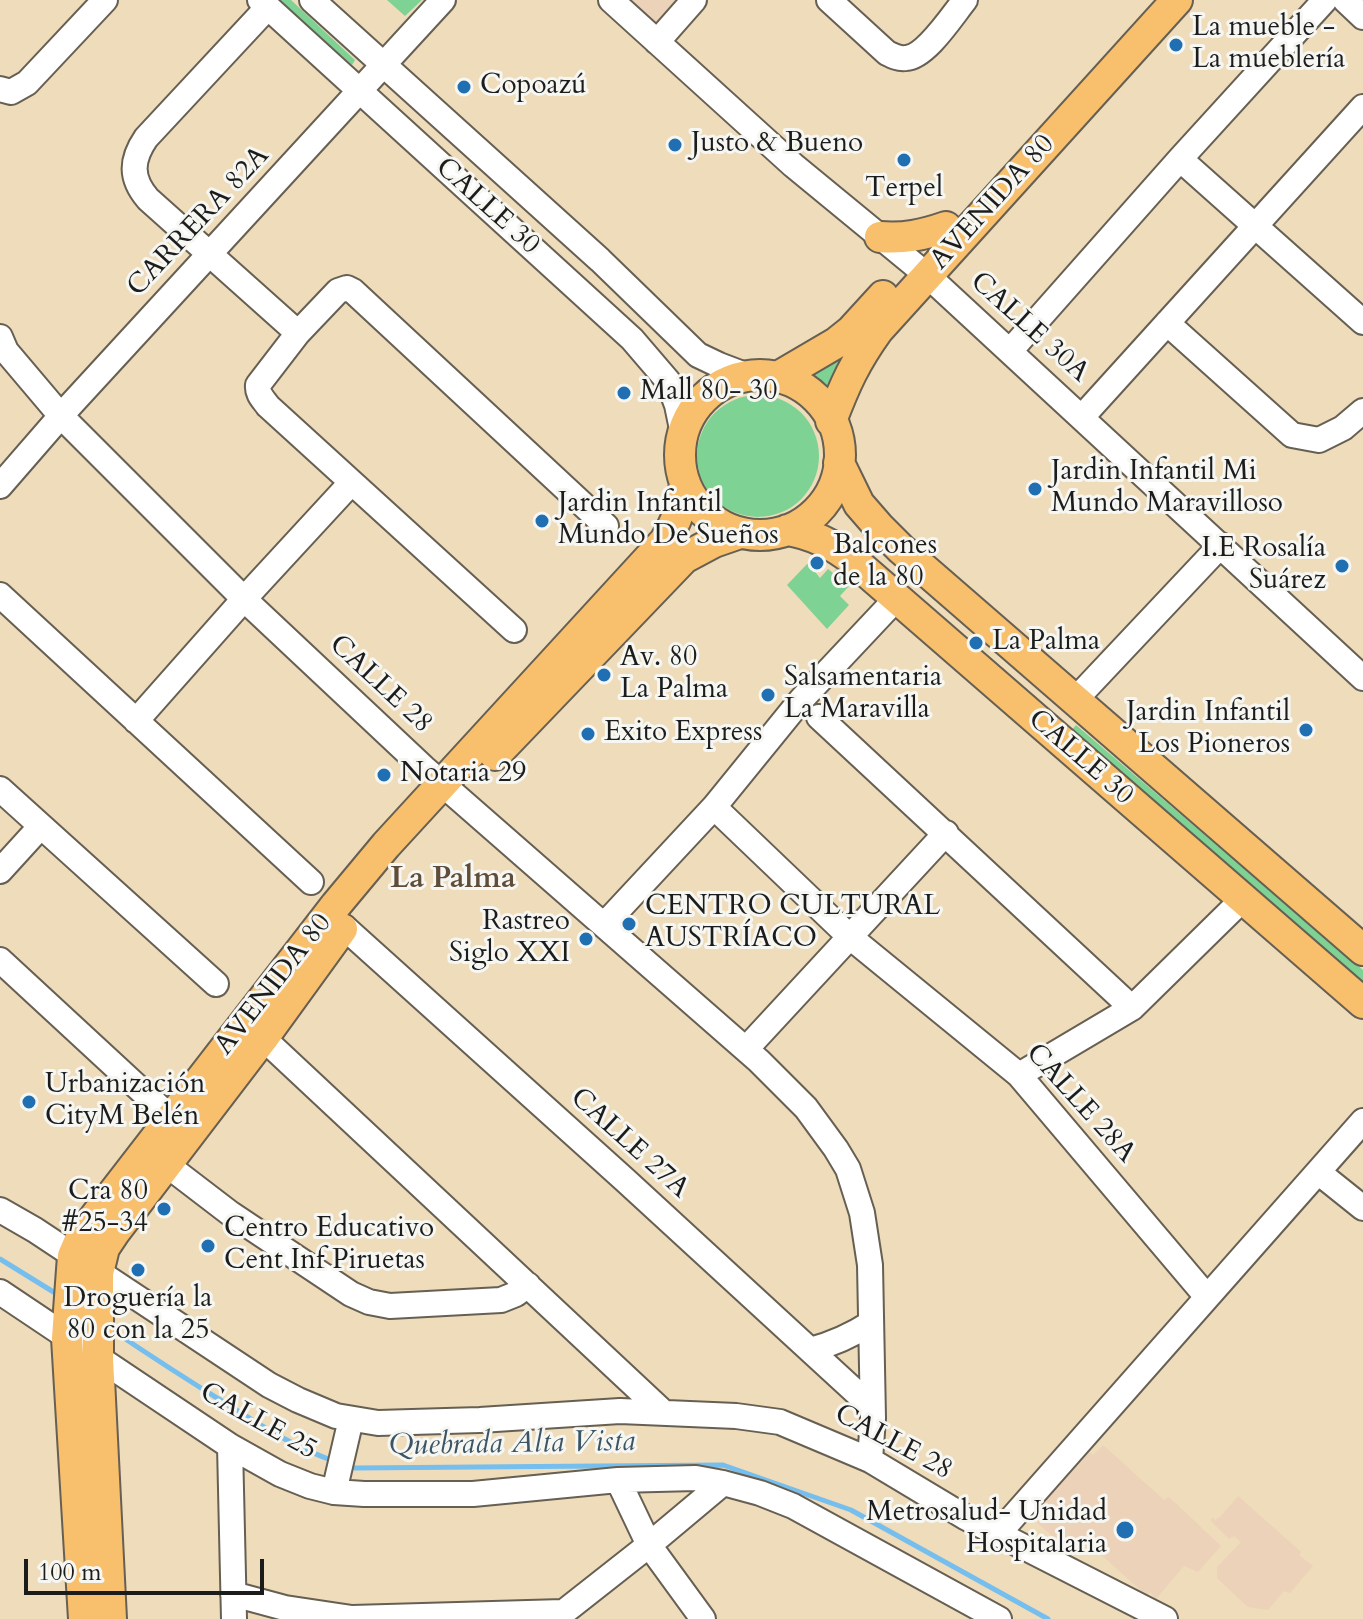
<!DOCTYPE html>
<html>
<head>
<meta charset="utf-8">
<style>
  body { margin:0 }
  #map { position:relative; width:1363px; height:1619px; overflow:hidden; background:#efdcba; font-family:Cardo,serif }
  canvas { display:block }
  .scale { position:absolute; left:24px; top:1559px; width:240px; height:36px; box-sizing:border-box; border:4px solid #1c1c1c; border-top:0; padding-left:10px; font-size:24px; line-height:28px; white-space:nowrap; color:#1c1c1c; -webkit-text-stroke:6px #f6f6f2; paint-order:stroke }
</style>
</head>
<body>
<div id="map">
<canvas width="1363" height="1619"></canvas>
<div class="scale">100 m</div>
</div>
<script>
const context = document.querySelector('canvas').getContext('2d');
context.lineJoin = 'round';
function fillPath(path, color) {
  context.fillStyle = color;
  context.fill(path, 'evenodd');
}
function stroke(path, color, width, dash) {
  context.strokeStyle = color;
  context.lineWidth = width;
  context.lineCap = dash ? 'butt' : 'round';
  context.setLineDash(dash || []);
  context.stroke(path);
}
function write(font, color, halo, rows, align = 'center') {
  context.font = font + ' Cardo,serif';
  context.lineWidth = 6;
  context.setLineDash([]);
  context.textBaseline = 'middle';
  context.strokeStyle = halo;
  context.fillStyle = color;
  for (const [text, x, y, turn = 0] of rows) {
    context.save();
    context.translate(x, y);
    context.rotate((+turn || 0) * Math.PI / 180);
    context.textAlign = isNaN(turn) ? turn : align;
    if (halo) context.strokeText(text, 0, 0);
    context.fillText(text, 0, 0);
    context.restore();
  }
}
const built = new Path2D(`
  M618,0h62l-23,25 -6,1z
  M1103,1445l61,55 5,-3 52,49 -23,26 -14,-6 -28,33 -6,-7 -3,4 -61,-55 -14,13 -38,-34 9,-9 -4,-4 51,-55 3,3z
  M1238,1496l63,56 -2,3 14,11 -23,27 -6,-2 -16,19 -20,-3 -31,-29v-11l24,-25 -7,-6 -5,3 -18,-18 1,-4 3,3 5,-3z`);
const green = new Path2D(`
  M277,0h14l64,60 -3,5z
  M387,0h35l-17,16z
  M838,353l5,6 -16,33 -21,-18z
  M697 456a61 61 0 1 1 122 0a61 61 0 1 1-122 0Z
  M808,563l12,15 8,-9 5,4 3,-4 15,15 -11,12 9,9 -22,24 -40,-44z
  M1076,725l287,245v12l-293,-250z`);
const stream = new Path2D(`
  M0,1259l60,37
  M109,1328c40,27 80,53 121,78 33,21 66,42 104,55
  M347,1466l8,2 368,-3 128,45 197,109`);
const minor = new Path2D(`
  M260,0l372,339 36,42 9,24 6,29
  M312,0l288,260 98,95 21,10 29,11
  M611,0l182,165 135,111 435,402
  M829,0l58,53c6,3 12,6 19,5 20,-1 46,-42 59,-58
  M1345,0l18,17
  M268,7l-122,131c-15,22 -16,40 2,61l150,134
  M657,42l37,-42
  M0,89l11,3 16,-9 78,-83
  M1180,159l183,163
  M1167,323l125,112 27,5 24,-12 20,-17
  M0,337l6,14 55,65 183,183 180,169 335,293 47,47 30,41 12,20 14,44 8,52 3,153 -3,42
  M1010,351l170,-192 145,-159
  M1082,417l281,-310
  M0,486l66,-76 377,-410
  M0,595l311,287
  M514,630l-246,-224c-5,-7 -11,-12 -10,-21l40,-52 40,-42 9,-3 6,3 253,235
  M1074,701l147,-156
  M819,717l313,291
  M136,721l108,-122 107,-116
  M0,789l216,195
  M714,807l136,130 169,138 188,222
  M0,871l41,-45
  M604,925l110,-118 87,-107 95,-101
  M344,927l281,253 247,227
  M0,960l171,158
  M263,1038l400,374
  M746,1049l200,-216
  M1019,1075l113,-67 111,-109
  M167,1165l64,49 120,80 18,8 21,4 111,-6 15,-6 12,-9
  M1318,1172l45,36
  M0,1210l35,20 234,155 29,15 38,16 42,7 102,-3 140,-9 116,5 44,6 90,38 95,57 200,102
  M0,1292l230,154 50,28 30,12 24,6 30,2h109l145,-14 78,-2 27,5 37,10 33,13 206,113
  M810,1350c23,-6 41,-14 61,-27
  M230,1446l4,173
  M618,1480l31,65 54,74
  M334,1492l17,-73
  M998,1534l365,-413
  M233,1594l52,14 67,10 211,-6
  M555,1619l94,-74 74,-62`);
const major = new Path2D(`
  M880,237c24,2 43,-2 66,-10
  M680 455a80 80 0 1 1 160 0a80 80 0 1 1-160 0Z
  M778,377l58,-34 15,-12 32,-35
  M831,421c14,-37 24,-59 47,-91l299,-330
  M839,463l20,41 20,23 22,22 462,401
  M787,530c26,4 47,15 67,31l509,442
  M495,755l189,-197 30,-16 26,-9
  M84,1619l-17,-281 6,-82 10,-23 18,-24 235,-304 50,-60 279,-304c12,-21 17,-34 20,-58
  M111,1619l-13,-260v-86l6,-25 10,-15 149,-195 79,-109`);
const markers = [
  [1176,45,8,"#1f6fb2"],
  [464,87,8,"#1f6fb2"],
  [675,145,8,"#1f6fb2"],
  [904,160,8,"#1f6fb2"],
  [624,393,8,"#1f6fb2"],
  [1035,489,8,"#1f6fb2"],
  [542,521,8,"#1f6fb2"],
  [817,563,8,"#1f6fb2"],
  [1342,566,8,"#1f6fb2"],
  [976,643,8,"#1f6fb2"],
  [604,675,8,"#1f6fb2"],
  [768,695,8,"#1f6fb2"],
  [1306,730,8,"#1f6fb2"],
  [588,734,8,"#1f6fb2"],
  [384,775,8,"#1f6fb2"],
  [629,924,8,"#1f6fb2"],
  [586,939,8,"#1f6fb2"],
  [29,1102,8,"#1f6fb2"],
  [164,1209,8,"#1f6fb2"],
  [208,1246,8,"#1f6fb2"],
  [138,1270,8,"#1f6fb2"],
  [1125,1530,10,"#1f6fb2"]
];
const poiNames = [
  ["La mueble -",1192,29],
  ["La mueblería",1192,61],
  ["Copoazú",480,87],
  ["Justo & Bueno",691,145],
  ["Terpel",904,190,"center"],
  ["Mall 80- 30",640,393],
  ["Jardin Infantil Mi",1051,473],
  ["Mundo Maravilloso",1051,505],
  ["Jardin Infantil",558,505],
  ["Mundo De Sueños",558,537],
  ["Balcones",833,547],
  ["de la 80",833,579],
  ["I.E Rosalía",1326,550,"right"],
  ["Suárez",1326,582,"right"],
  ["La Palma",992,643],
  ["Av. 80",620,659],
  ["La Palma",620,691],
  ["Salsamentaria",784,679],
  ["La Maravilla",784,711],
  ["Jardin Infantil",1290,714,"right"],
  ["Los Pioneros",1290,746,"right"],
  ["Exito Express",604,734],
  ["Notaria 29",400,775],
  ["CENTRO CULTURAL",645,908],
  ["AUSTRÍACO",645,940],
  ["Rastreo",570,923,"right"],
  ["Siglo XXI",570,955,"right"],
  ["Urbanización",45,1086],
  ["CityM Belén",45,1118],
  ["Cra 80",148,1193,"right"],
  ["#25-34",148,1225,"right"],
  ["Centro Educativo",224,1230],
  ["Cent Inf Piruetas",224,1262],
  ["Droguería la",138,1300,"center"],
  ["80 con la 25",138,1332,"center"],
  ["Metrosalud- Unidad",1107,1514,"right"],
  ["Hospitalaria",1107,1546,"right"]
];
const streetNames = [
  ["AVENIDA 80",993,203,-48],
  ["CALLE 30",487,207,42],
  ["CARRERA 82A",199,222,-47],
  ["CALLE 30A",1029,328,42],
  ["CALLE 28",380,685,43],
  ["CALLE 30",1080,758,41],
  ["AVENIDA 80",274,985,-52],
  ["CALLE 28A",1080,1104,48],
  ["CALLE 27A",629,1144,42],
  ["CALLE 25",258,1422,29],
  ["CALLE 28",893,1443,28]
];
const neighbourhoodNames = [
  ["La Palma",453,880]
];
const waterNames = [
  ["Quebrada Alta Vista",512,1445,-1]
];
fillPath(built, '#ebd2b8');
fillPath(green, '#7ed294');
stroke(stream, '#75beed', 5);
stroke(minor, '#665f53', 28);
stroke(major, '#665f53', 34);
stroke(minor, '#fff', 24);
stroke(major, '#f8bf6c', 30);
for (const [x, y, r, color] of markers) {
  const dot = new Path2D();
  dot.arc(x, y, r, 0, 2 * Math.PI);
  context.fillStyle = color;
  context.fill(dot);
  stroke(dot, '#f6f6f2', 3);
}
write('28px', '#1c1c1c', '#f6f6f2', poiNames, 'left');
write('28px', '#1c1c1c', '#f6f6f2', streetNames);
write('bold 30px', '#604d39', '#f6f6f2', neighbourhoodNames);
write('italic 30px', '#3b5565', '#f6f6f2', waterNames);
</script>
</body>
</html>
